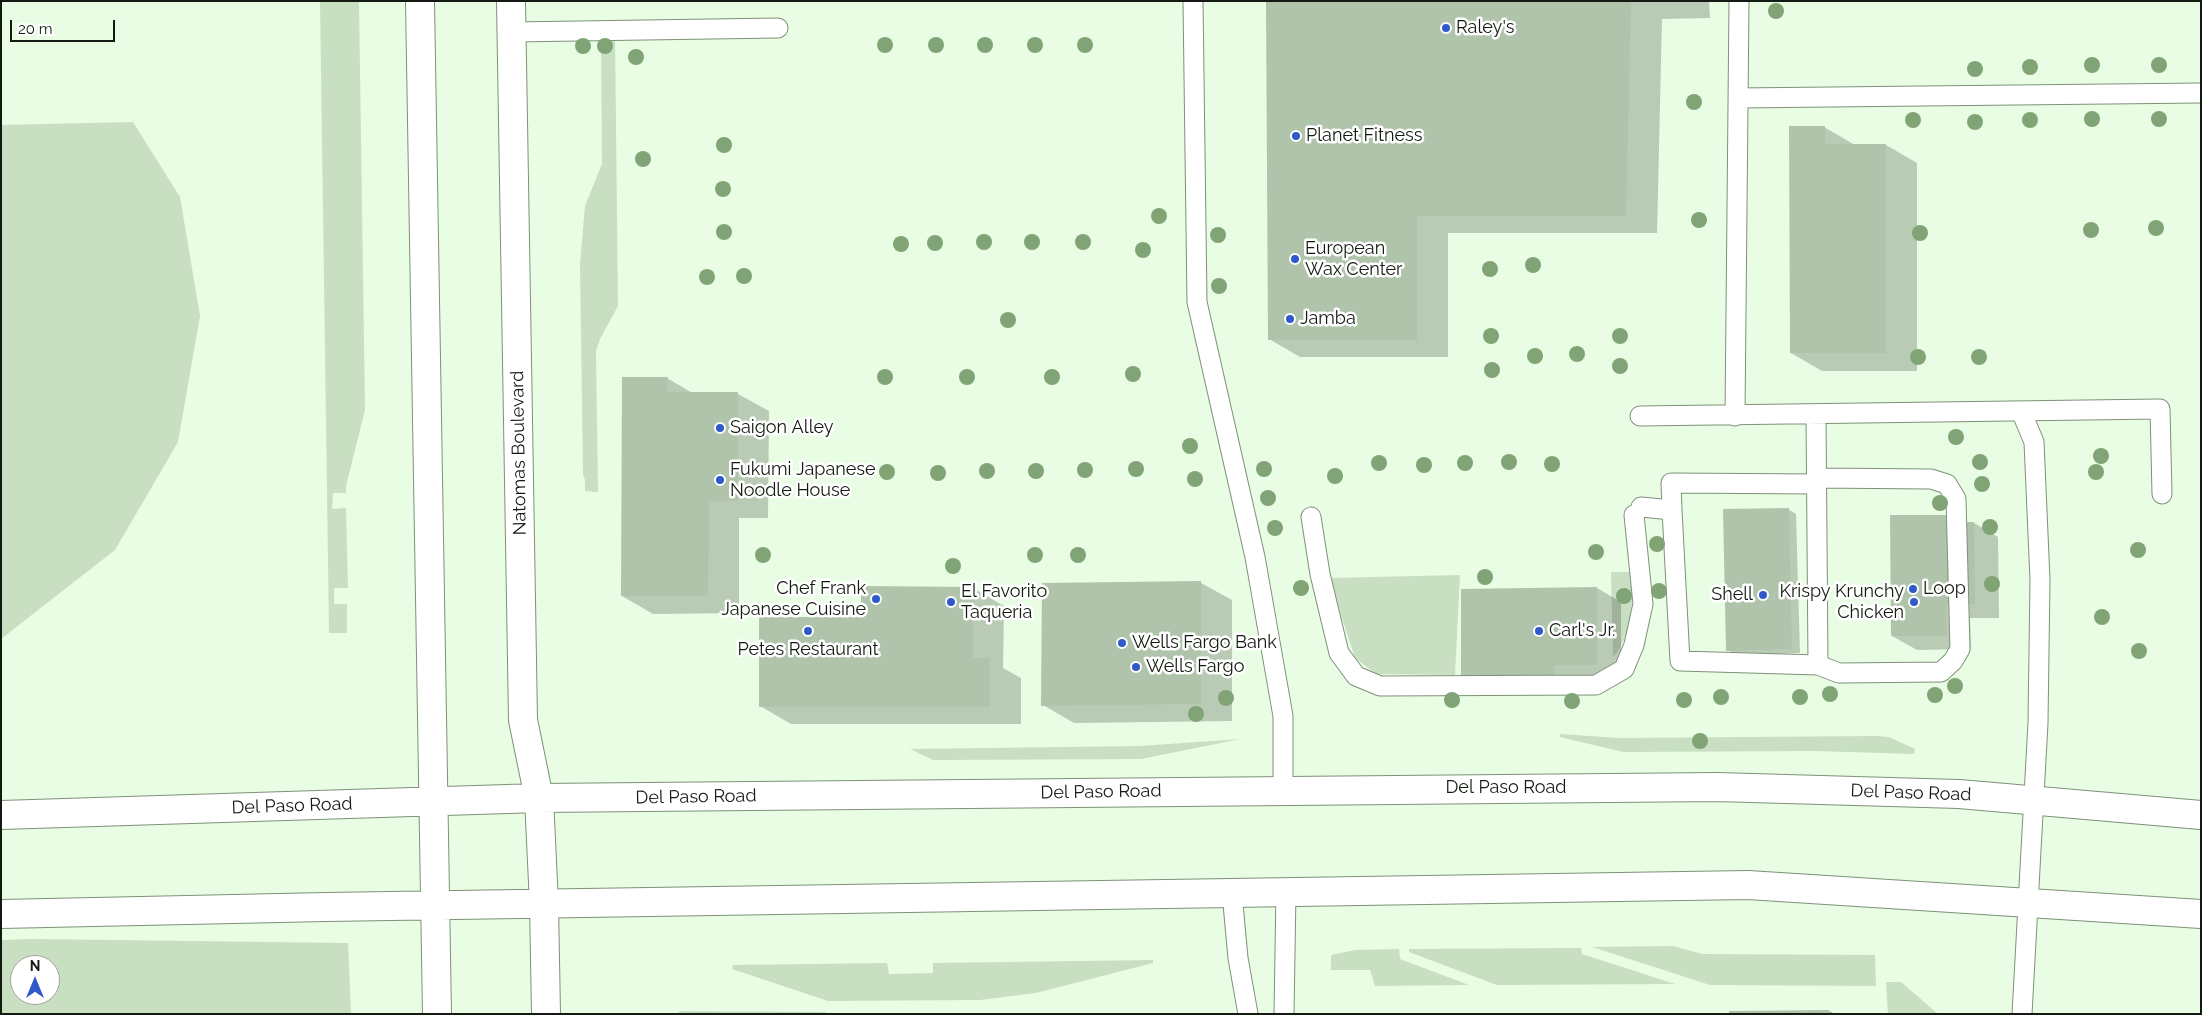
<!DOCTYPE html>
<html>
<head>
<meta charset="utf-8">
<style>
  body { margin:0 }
  #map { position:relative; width:2202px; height:1015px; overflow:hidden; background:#e8fde3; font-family:Raleway,sans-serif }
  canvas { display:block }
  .frame { position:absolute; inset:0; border:2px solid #131a11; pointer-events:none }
  .north { position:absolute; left:10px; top:955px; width:50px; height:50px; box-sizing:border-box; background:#fff; border:1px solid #a1a3a0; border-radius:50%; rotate:0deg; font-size:14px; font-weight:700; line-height:20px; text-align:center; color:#131a11 }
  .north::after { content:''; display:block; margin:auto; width:18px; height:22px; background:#3059c9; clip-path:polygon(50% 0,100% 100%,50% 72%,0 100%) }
  .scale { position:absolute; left:10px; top:20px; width:105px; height:22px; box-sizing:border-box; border:2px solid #131a11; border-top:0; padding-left:6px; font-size:15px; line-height:18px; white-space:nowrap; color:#131a11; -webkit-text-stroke:4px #fff; paint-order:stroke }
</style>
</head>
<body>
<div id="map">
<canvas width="2202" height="1015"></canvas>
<div class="frame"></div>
<div class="north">N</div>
<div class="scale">20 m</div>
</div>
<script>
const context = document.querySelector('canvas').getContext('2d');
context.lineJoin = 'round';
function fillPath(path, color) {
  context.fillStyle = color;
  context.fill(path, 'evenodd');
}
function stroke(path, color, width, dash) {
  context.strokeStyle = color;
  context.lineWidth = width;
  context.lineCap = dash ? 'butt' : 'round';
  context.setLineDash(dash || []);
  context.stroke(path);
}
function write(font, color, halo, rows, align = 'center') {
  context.font = font + ' Raleway,sans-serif';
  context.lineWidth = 5;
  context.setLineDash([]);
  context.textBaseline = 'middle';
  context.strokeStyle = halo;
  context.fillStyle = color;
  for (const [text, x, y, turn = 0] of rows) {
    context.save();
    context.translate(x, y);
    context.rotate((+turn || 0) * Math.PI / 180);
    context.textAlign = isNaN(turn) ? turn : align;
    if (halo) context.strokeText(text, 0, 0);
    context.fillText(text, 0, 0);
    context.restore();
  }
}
const green = new Path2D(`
  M320,1h39l6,409 -19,76v7h-13l-1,16 14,-1 2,80h-14v16h13v29h-18z
  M601,35h14l3,271 -18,33 -4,12 2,141 -13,-1v-11l-2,-6 -3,-210 5,-58 17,-42z
  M133,122l47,75 20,119 -22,126 -63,108 -114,89v-514z
  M1611,572h22c1,24 -2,68 -20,85z
  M1460,575l-5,100 -79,-1 -21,-16 -26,-80z
  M1560,734l59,4 258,-2 12,1 26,12 -1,5 -99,-3 -192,1 -63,-15z
  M1240,739l-99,20 -208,1 -23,-11 230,-3z
  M34,939l314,4 3,71h-350v-74zM20,965h30v30h-30z
  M1673,946l29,8 173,1 1,31 -166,-1 -118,-38z
  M1581,948l1,6 93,30 -178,1 -88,-33v-3z
  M1399,949l1,10 69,26 -94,1 -5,-16h-39v-15l24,-5z
  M1153,960v3l-117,30 -56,7 -152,1 -96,-32 1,-4 154,-2 2,11 44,-1v-10z
  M1886,982h15l37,32h-50z
  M680,1011l146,1v2h-149z`);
const shadow = new Path2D(`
  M1268,1h441l1,17 -48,1 -5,214h-209v124h-148l-31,-18z
  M1824,127l31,18h31l31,18v208h-95l-31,-18z
  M667,378l27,16h44l31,17 -1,107h-29v95l-86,1 -31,-18z
  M1788,509l8,5 4,139 -64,2 -8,-5z
  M1960,523h14l24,14 1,81h-29l1,31 -54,1 -25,-14z
  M1201,583l31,17v121l-158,2 -31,-18 1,-121z
  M973,588l31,18 -1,62 18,10v46h-230l-31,-18z
  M1597,588l24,14v76l-134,11 -25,-14z`);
const building = new Path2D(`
  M1266,1h365l-5,215h-209v124h-149z
  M1789,126h36v18h61v209h-96z
  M622,377h46l-1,15h71v109h-29l-1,95h-87z
  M1789,508l3,141 -66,2 -3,-142z
  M1890,515h58v7h26l1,82 -29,1 1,31h-56z
  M1201,581v123l-160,2 1,-123z
  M861,586l112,1v71h17v49h-231v-90h102z
  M1597,587v78h-43v11h-93v-87z
  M1828,1010l7,4h-106v-3z`);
const service = new Path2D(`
  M1193,1l4,301 58,255 28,159v74
  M512,32l266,-4
  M1738,98l463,-5
  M2021,411l13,31 6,138 -2,143 -16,291
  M1640,416l520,-7 2,85
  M1735,416l4,-415
  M1817,478l114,1 16,5 9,15 4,150 -7,12 -12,11 -102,1 -21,-8
  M1641,507l31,3 8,151 138,4 -2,-250
  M1672,510l-1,-27 146,1
  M1311,517l9,57 19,79 17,23 24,10 216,-1 28,-16 10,-24 9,-41 -9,-89
  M1232,893l6,65 10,56
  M1284,1014l2,-123`);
const secondary = new Path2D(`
  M420,1l17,1013
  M511,1l12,719 16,78 5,106 2,110
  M1,815l538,-17 1178,-11 242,7 242,21
  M1,914l325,-7 1422,-22 453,29`);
const trees = [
  [1776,11],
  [885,45],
  [936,45],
  [985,45],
  [1035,45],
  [1085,45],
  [583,46],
  [605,46],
  [636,57],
  [2092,65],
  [2159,65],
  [2030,67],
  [1975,69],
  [1694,102],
  [2092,119],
  [2159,119],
  [1913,120],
  [2030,120],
  [1975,122],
  [724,145],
  [643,159],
  [723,189],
  [1159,216],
  [1699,220],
  [2156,228],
  [2091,230],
  [724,232],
  [1920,233],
  [1218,235],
  [984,242],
  [1032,242],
  [1083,242],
  [935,243],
  [901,244],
  [1143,250],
  [1533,265],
  [1490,269],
  [744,276],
  [707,277],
  [1219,286],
  [1008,320],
  [1491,336],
  [1620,336],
  [1577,354],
  [1535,356],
  [1918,357],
  [1979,357],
  [1620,366],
  [1492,370],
  [1133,374],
  [885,377],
  [967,377],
  [1052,377],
  [1956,437],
  [1190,446],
  [2101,456],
  [1509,462],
  [1980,462],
  [1379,463],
  [1465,463],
  [1552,464],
  [1424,465],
  [1136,469],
  [1264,469],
  [1085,470],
  [987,471],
  [1036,471],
  [887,472],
  [2096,472],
  [938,473],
  [1335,476],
  [1195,479],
  [1982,484],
  [1268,498],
  [1940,503],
  [1990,527],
  [1275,528],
  [1657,544],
  [2138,550],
  [1596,552],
  [763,555],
  [1035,555],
  [1078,555],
  [953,566],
  [1485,577],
  [1992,584],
  [1301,588],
  [1659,591],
  [1624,596],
  [2102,617],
  [2139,651],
  [1955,686],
  [1830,694],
  [1935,695],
  [1721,697],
  [1800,697],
  [1226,698],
  [1452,700],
  [1684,700],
  [1572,701],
  [1196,714],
  [1700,741]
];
const markers = [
  [1446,28,5,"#3059c9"],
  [1296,136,5,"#3059c9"],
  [1295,259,5,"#3059c9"],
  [1290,319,5,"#3059c9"],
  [720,428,5,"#3059c9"],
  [720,480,5,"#3059c9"],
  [1913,589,5,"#3059c9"],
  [1763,595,5,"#3059c9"],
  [876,599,5,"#3059c9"],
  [951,602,5,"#3059c9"],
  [1914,602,5,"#3059c9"],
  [808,631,5,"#3059c9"],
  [1539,631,5,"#3059c9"],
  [1122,643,5,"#3059c9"],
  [1136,667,5,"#3059c9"]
];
const poiNames = [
  ["Raley's",1456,28],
  ["Planet Fitness",1306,136],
  ["European",1305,249],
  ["Wax Center",1305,270],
  ["Jamba",1300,319],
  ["Saigon Alley",730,428],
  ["Fukumi Japanese",730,470],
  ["Noodle House",730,491],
  ["Chef Frank",866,589,"right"],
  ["Japanese Cuisine",866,610,"right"],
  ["Loop",1923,589],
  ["El Favorito",961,592],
  ["Taqueria",961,613],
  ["Krispy Krunchy",1904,592,"right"],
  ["Chicken",1904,613,"right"],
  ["Shell",1753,595,"right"],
  ["Carl's Jr.",1549,631],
  ["Wells Fargo Bank",1132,643],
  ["Petes Restaurant",808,650,"center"],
  ["Wells Fargo",1146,667]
];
const streetNames = [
  ["Natomas Boulevard",519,453,-91],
  ["Del Paso Road",1506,788],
  ["Del Paso Road",1101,792,-1],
  ["Del Paso Road",1911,793,2],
  ["Del Paso Road",696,797,-1],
  ["Del Paso Road",292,806,-2]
];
fillPath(green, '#c9dfc2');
fillPath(shadow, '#0003');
fillPath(building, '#b0c3ab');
stroke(service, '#7e9179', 21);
stroke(secondary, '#7e9179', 30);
stroke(service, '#fff', 19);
stroke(secondary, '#fff', 28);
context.fillStyle = '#81a476';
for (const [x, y] of trees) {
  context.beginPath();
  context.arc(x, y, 8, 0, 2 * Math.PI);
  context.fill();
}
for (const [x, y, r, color] of markers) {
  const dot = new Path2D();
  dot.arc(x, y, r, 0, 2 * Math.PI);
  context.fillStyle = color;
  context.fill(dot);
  stroke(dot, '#fff', 2);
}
write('18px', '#131a11', '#fff', poiNames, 'left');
write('18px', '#131a11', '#fff', streetNames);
</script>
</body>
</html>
